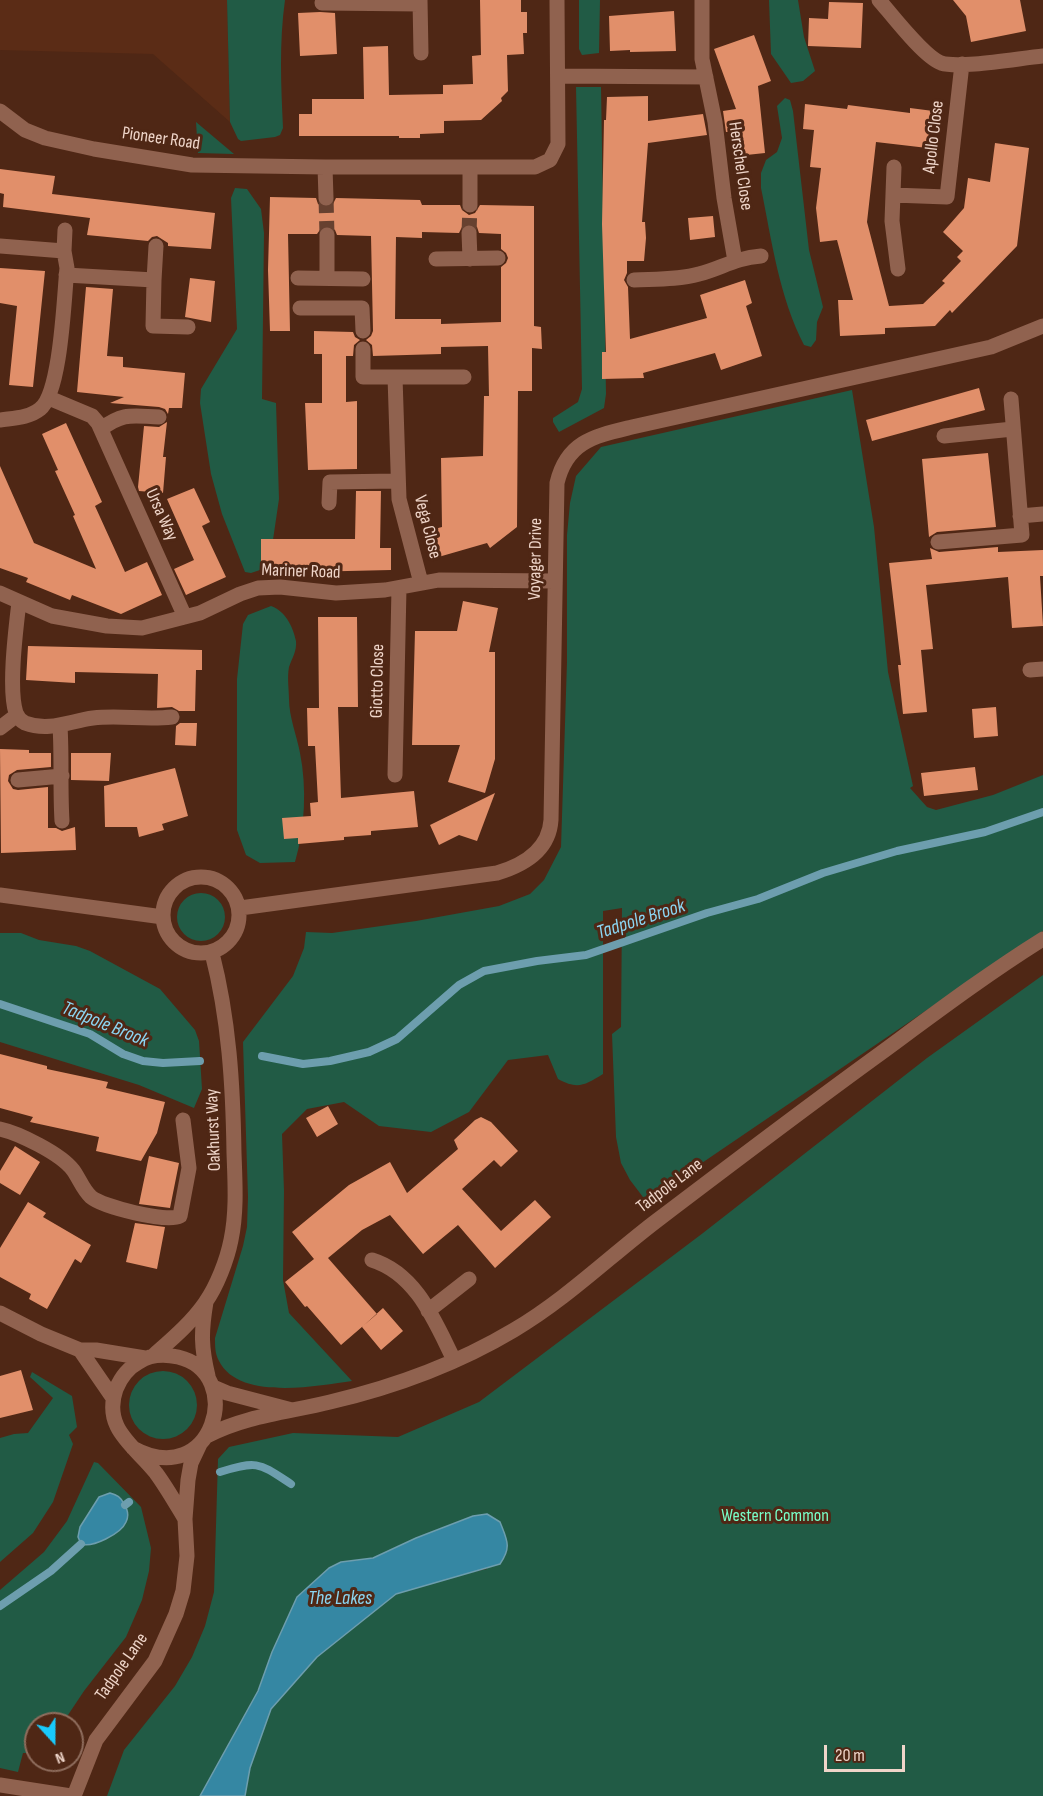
<!DOCTYPE html>
<html>
<head>
<meta charset="utf-8">
<style>
  body { margin:0 }
  #map { position:relative; width:1043px; height:1796px; overflow:hidden; background:#4f2715; font-family:"Sofia Sans Condensed",sans-serif }
  canvas { display:block }
  .north { position:absolute; left:24px; top:1712px; width:60px; height:60px; box-sizing:border-box; background:#4f2715; border:2px solid #8f6d5d; border-radius:50%; rotate:159deg; font-size:16px; font-weight:700; line-height:24px; text-align:center; color:#efd5c9 }
  .north::after { content:''; display:block; margin:auto; width:21px; height:27px; background:#19cafc; clip-path:polygon(50% 0,100% 100%,50% 72%,0 100%) }
  .scale { position:absolute; left:824px; top:1745px; width:81px; height:27px; box-sizing:border-box; border:3px solid #efd5c9; border-top:0; padding-left:8px; font-size:18px; line-height:21px; white-space:nowrap; color:#efd5c9; -webkit-text-stroke:4px #4f2715; paint-order:stroke }
</style>
</head>
<body>
<div id="map">
<canvas width="1043" height="1796"></canvas>
<div class="north">N</div>
<div class="scale">20 m</div>
</div>
<script>
const context = document.querySelector('canvas').getContext('2d');
context.lineJoin = 'round';
function fillPath(path, color) {
  context.fillStyle = color;
  context.fill(path, 'evenodd');
}
function stroke(path, color, width, dash) {
  context.strokeStyle = color;
  context.lineWidth = width;
  context.lineCap = dash ? 'butt' : 'round';
  context.setLineDash(dash || []);
  context.stroke(path);
}
function write(font, color, halo, rows, align = 'center') {
  context.font = font + ' "Sofia Sans Condensed",sans-serif';
  context.lineWidth = 6;
  context.setLineDash([]);
  context.textBaseline = 'middle';
  context.strokeStyle = halo;
  context.fillStyle = color;
  for (const [text, x, y, turn = 0] of rows) {
    context.save();
    context.translate(x, y);
    context.rotate((+turn || 0) * Math.PI / 180);
    context.textAlign = isNaN(turn) ? turn : align;
    if (halo) context.strokeText(text, 0, 0);
    context.fillText(text, 0, 0);
    context.restore();
  }
}
const built = new Path2D(`
  M0,0h227l3,122 -77,-68 -153,-4z`);
const green = new Path2D(`
  M227,0h58c-6,43 -4,85 -2,128l-3,7 -5,2 -34,4 -3,-2 -8,-17z
  M579,0h21l-1,53 -17,2 -3,-6z
  M769,0h29l6,37 11,34 -12,10 -12,2 -20,-29z
  M576,87h25l5,307 -2,14 -45,24 -6,-10v-4l25,-16 4,-13z
  M785,98l5,2 3,11 16,139 14,57 -6,15 -1,18 -5,7 -7,-2c-25,-49 -32,-103 -43,-157v-15l5,-13 11,-8 5,-14 -5,-32z
  M196,122l38,32 -36,-1z
  M235,188l12,1 14,20 3,24 -2,166 14,4 3,96 -10,68 -18,6 -6,-1 -23,-58 -11,-40 -11,-71 1,-14 36,-60 -6,-131z
  M852,390l22,137 14,145 25,114 -3,2 17,19 9,3 57,-15 50,-20v156l-397,270 -16,-21 -9,-17 -5,-26 -4,-103 9,-7 1,-119 -19,3v163c-18,11 -25,16 -45,5l-10,-24 -40,5 -39,52 -38,20 -52,-6 -35,-24 -37,7 -25,25 2,57 -1,89 6,33 63,68c-35,5 -113,20 -133,-20 -4,-7 -4,-15 -4,-23l28,-92 4,-19 1,-30 -5,-155 50,-66 11,-28 2,-16 26,1 84,-12 83,-15 31,-12 14,-14 17,-33 6,-185v-127l3,-32 6,-27 25,-29z
  M271,606c14,5 22,20 25,35 1,10 -4,17 -7,26 -2,10 0,23 0,32 0,18 8,37 11,54 7,35 5,75 -5,109l-35,1 -14,-8 -9,-25v-151l6,-55 5,-9z
  M177 917a24 24 0 1 1 48 0a24 24 0 1 1-48 0Z
  M0,933h21l18,7 37,6 14,5 70,38 35,41 4,11 3,48 -8,19 -55,-23 -139,-43z
  M1043,975v821h-798l4,-28 22,-59 46,-52 79,-63 72,-21 19,-4 -14,-53 -57,22 -43,20 -32,4 -12,6 -32,29 -25,55 -14,39 -58,105h-93l17,-46 51,-64 17,-29 13,-31 9,-34 4,-133 11,-12 64,-14 105,4 81,-35 224,-169 224,-175z
  M129 1405a34 34 0 1 1 68 0a34 34 0 1 1-68 0Z
  M32,1372l40,24 5,31 -8,8 4,9 -20,58 -20,31 -33,29v-124l14,-4 14,-1 25,-35 -23,-21z
  M94,1462l4,1 43,44 10,41 -2,23 -7,29 -16,37 -42,54 -22,33h-26v29h-13l-5,19 -18,-4v-178l44,-38 23,-31z`);
const water = new Path2D(`
  M110,1493c7,2 11,4 14,11 4,6 5,12 2,18 -5,12 -34,26 -45,22l-3,-7 2,-10 19,-30z
  M487,1514l13,8c7,18 12,25 0,42l-104,30 -79,63 -46,52 -21,59 -5,28h-45l58,-105 14,-39 25,-55 32,-29 12,-6 32,-4 43,-20 57,-22z`);
const stream = new Path2D(`
  M0,1004l90,30 33,20 20,7 20,2 37,-2
  M262,1056l41,8 27,-3 39,-9 28,-13 62,-54 25,-14 53,-10 49,-6 121,-42 51,-14 65,-26 74,-22 88,-19 58,-20
  M220,1472c38,-12 39,-9 71,12
  M125,1505l4,-3
  M0,1606l51,-35 30,-27`);
const building = new Path2D(`
  M480,0h41v12h6v21h-4l1,21 -17,1 1,36 -7,7 1,3 -21,19 -37,1v12l-24,1v4h-21v-2h-100v-22h13v-15h52l-1,-52 25,-1 1,49 54,-1v-9l30,-1 -1,-28 9,-1z
  M953,0h67l6,31 -55,11 -5,-26z
  M829,2l34,1 -2,45 -53,-2 1,-28 19,1z
  M674,11l2,40 -46,1v-2l-20,1 -1,-35z
  M320,12l15,1 2,41 -37,2 -2,-43z
  M754,35l17,46 -13,5 7,67 -28,3 -3,-25 -8,1 -3,-21 13,-2 -22,-60z
  M648,96v25l55,-7 4,21 -59,8 -6,79h3l1,16 -2,23h-17v12l-3,7 4,7 2,52 77,-21 -7,-23 45,-15 7,23 -6,3 16,50 -41,14 -6,-17 -72,20 1,5 -42,1v-27h4l-4,-128 2,-104h2l1,-23z
  M805,104l42,5 1,-4 62,8v-5l31,4 -5,37 -60,-7 -9,80 22,84 34,-2 22,-21 -3,-2 19,-20 -4,-4 6,-6 -20,-19 21,-24 4,-30 22,4 5,-39 34,5 -12,98 -65,67 -2,-3 -15,16 -50,2v6l-45,2 -2,-36h15l-16,-60 -17,2 -4,-34 5,-40 -11,-1 4,-37 -11,-1z
  M0,169l55,7 -3,18 163,19 -4,36 -43,-3v-3l-11,-7 -5,1 -4,4 -61,-6 3,-17 -87,-11 1,-13 -4,-1z
  M270,197l46,1 2,6 8,4 6,-2 4,-8 84,2 2,5h38l2,5 7,5 6,-2 5,-8 54,1v120l7,1 1,22 -10,-1v43h-14l-1,136 -27,21 -3,-5 -52,15 -8,-27 15,-4 -1,-69 42,-2 1,-60h5l-1,-50 -47,1v7l-68,2 -1,-11 -6,-5 5,-4 2,-5 -2,-95 -34,-1 -2,-5 -7,-5 -6,2 -5,7h-29l2,97h-20l-2,-61zM469,223l8,4 2,6 22,1v15l5,4 2,5 -2,5 -5,4v55l-60,2v-5h-46l1,-82 26,1v-6l37,1 4,-8z
  M713,216l2,21 -25,3 -2,-22z
  M0,268l45,3 -12,116 -24,-2 8,-79 -17,-3z
  M190,278l25,3 -4,41 -26,-5z
  M86,287l27,2 -6,67 16,1v10l62,6 -3,35h-13l-1,6 -3,-5 -6,-2 -49,-4 14,-6 -47,-5z
  M314,331l39,1 2,5 5,3 -6,5 -1,11h-7v46l11,-1v68l-49,1 -3,-67h17v-49h-8z
  M979,388l6,22 -113,31 -6,-21z
  M167,422l-4,35h3l-3,36 -24,-2 -1,-4 6,-61 15,1z
  M66,423l36,79 -7,4 30,66 22,-10 15,33 -41,19 -49,-19 -2,5 -44,-18 2,-4 -28,-10v-102l34,77 62,26 -23,-53 2,-1 -20,-44 3,-1 -16,-36z
  M988,453l8,74 -59,5 -8,5 -7,-78z
  M194,488l16,34 -8,4 24,51 -40,18 -12,-26 20,-9 -27,-61z
  M356,491h25l-1,57h11v22l-130,3v-34h94z
  M998,547v5l45,-2v26h-3l3,50 -31,2 -4,-51 -82,8 7,64 -12,1 6,62 -24,2 -5,-49h3l-12,-102 43,-4 -2,-11 9,4z
  M463,601l35,7 -9,44h6v107l-10,34 -37,-11 12,-37h-48l3,-114h42z
  M318,617h39l1,90h-20l3,91 73,-7 4,36 -47,4v4l-27,2v3l-46,4v-6l-14,1 -2,-21 29,-2 -1,-13 8,-1 -3,-56h-7l-1,-38h12z
  M28,646l174,4v20h-6l-1,41h-16l-7,-4 -15,1 1,-34 -83,-2v11l-49,-3z
  M996,707l2,29 -24,2 -2,-29z
  M180,723h17l-1,23 -21,-1 1,-19z
  M0,749l29,1v3h22v14l-34,3 -8,5 -1,6 5,8 5,1 30,-3v41h8l6,3 13,-4 1,23 -75,3z
  M71,753h40l-2,28 -38,-1z
  M975,767l3,23 -54,6 -3,-23z
  M175,768l13,48 -26,8 2,6 -25,7 -2,-10h-32l-1,-41z
  M495,793l-18,48 -18,-6 -20,10 -9,-20z
  M0,1054l47,12v3l61,13 -2,6 59,14 -8,31 -16,28 -45,-10 3,-14 -69,-15 3,-5 -33,-9z
  M328,1106l10,18 -21,13 -11,-19z
  M481,1117l10,5 27,29 -17,16 -7,-7 -32,29 39,42 34,-31 16,17 -56,51 -37,-43 -35,29 -33,-39 -28,15 -34,28 49,56 -36,31 -34,-39 -2,1 -20,-25 29,-23 -22,-27 57,-47 41,-23 17,31 51,-44 -4,-9 21,-20z
  M15,1146l25,16 -20,33 -20,-12v-12z
  M149,1156l30,7 -9,45 -31,-4z
  M28,1202l18,11 -3,4 48,28 -10,18 -6,-4 -28,50 -18,-10 2,-5 -31,-17v-29z
  M135,1223l30,4 -8,42 -31,-7z
  M383,1308l20,23 -22,19 -19,-23z
  M21,1370l12,40 -33,8v-42z`);
const minorTunnel = new Path2D(`
  M326,198l1,37
  M469,233l1,-28`);
const minor = new Path2D(`
  M420,0l1,53
  M702,0v59l13,63 9,76 11,63
  M879,0c13,15 45,57 62,63 19,6 79,-5 102,-7
  M322,3l98,1
  M558,76l148,1
  M0,111l25,19 20,8 49,11 98,16 133,2h210l15,-7 8,-16 -1,-144
  M325,167l1,31
  M894,167l-2,54 6,48
  M893,195l54,2 15,-133
  M470,205v-37
  M469,233l1,26
  M0,246l64,5
  M436,259l62,-1
  M66,275l88,5 -1,46 35,1
  M298,278l65,1
  M327,278v-43
  M154,280l2,-34
  M634,280c21,-1 44,0 65,-6 23,-6 36,-16 62,-18
  M300,308h62l1,23
  M363,349v28h101
  M395,377l4,122 22,84
  M49,398l43,18 6,7 87,194
  M0,420c13,-2 29,-2 40,-11 21,-16 24,-112 27,-141l-3,-17 1,-21
  M101,429c23,-17 31,-13 58,-12
  M944,436l69,-7
  M329,503l1,-21 67,-1
  M1020,516l23,-2
  M938,542l84,-7 -11,-136
  M0,593l52,23 55,10 35,2 58,-15 40,-19 18,-6 22,-1 56,6 49,-3 54,-10 116,1
  M19,602c-3,26 -11,87 -3,111 2,5 5,8 9,10 24,9 45,-2 68,-5 26,-3 53,2 79,-1
  M1030,670l13,-1
  M60,726c2,32 0,63 2,95
  M0,728l17,-13
  M395,775l4,-187
  M18,780l44,-4
  M163 915a38 38 0 1 1 76 0a38 38 0 1 1-76 0Z
  M0,895l163,22
  M240,908l257,-35c27,-8 52,-23 54,-53l6,-337c10,-42 38,-47 75,-56l359,-80 52,-21
  M0,1129c19,4 61,25 73,41 6,8 10,20 18,27 12,10 76,26 89,19l9,-48 -6,-48
  M372,1260c45,14 63,62 82,100
  M206,1302c-5,30 -5,45 2,74
  M428,1311l41,-32
  M0,1313l41,21 39,16h16l49,8
  M80,1350l33,48
  M154,1355c18,-16 37,-32 51,-52 12,-17 22,-43 26,-63 6,-29 4,-58 3,-87 -1,-68 -5,-134 -22,-200
  M213,1387l14,6 65,17
  M207,1436c37,-20 83,-24 123,-34 64,-15 127,-38 184,-72 51,-30 94,-72 141,-108 75,-57 150,-114 226,-169 53,-39 106,-79 162,-114
  M133,1448c80,44 114,-75 45,-91 -14,-3 -27,-3 -39,5 -11,6 -18,15 -23,27 -14,40 19,57 40,84 11,15 20,31 29,46
  M0,1785l71,11
  M74,1796l22,-56 59,-79 21,-47 7,-23 4,-35 -2,-37 3,-39 3,-17 9,-19`);
const streetNames = [
  ["Apollo Close",934,137,-83],
  ["Pioneer Road",161,139,8],
  ["Herschel Close",740,166,82],
  ["Ursa Way",161,515,66],
  ["Vega Close",427,527,76],
  ["Voyager Drive",536,559,-89],
  ["Mariner Road",301,572,2],
  ["Giotto Close",378,681,-89],
  ["Oakhurst Way",214,1130,-92],
  ["Tadpole Lane",670,1186,-37],
  ["Tadpole Lane",122,1667,-55]
];
const parkNames = [
  ["Western Common",775,1516]
];
const waterNames = [
  ["Tadpole Brook",641,920,-18],
  ["Tadpole Brook",105,1025,22],
  ["The Lakes",340,1599]
];
fillPath(built, '#5b2c16');
fillPath(green, '#215b45');
fillPath(water, '#3587a3');
stroke(water, '#6d9eae', 1.5);
stroke(stream, '#6d9eae', 8);
fillPath(building, '#e18f6a');
stroke(minorTunnel, '#674130', 15, [15, 8]);
stroke(minor, '#90624f', 15);
write('18px', '#efd5c9', '#4f2715', streetNames);
write('18px', '#78ffc9', '#4f2715', parkNames);
write('italic 20px', '#8bd6f3', '#4f2715', waterNames);
</script>
</body>
</html>
